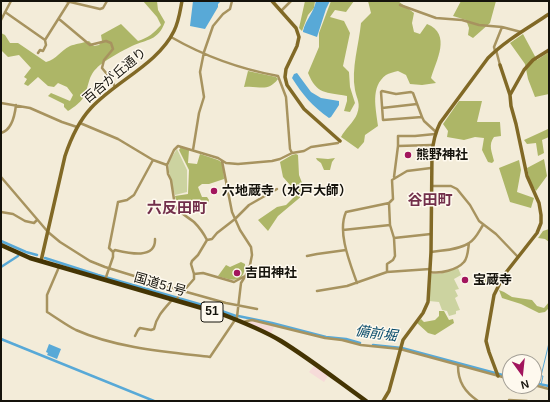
<!DOCTYPE html>
<html>
<head>
<meta charset="utf-8">
<style>
  body { margin:0 }
  #map { position:relative; width:550px; height:402px; overflow:hidden; background:#f3ecd9; font-family:Helvetica,sans-serif }
  canvas { display:block }
  .frame { position:absolute; inset:0; border:2px solid #15130c; pointer-events:none }
  .north { position:absolute; left:502px; top:354px; width:40px; height:40px; box-sizing:border-box; background:#fef9ee; border:1px solid #a19d94; border-radius:50%; rotate:165deg; font-size:11px; font-weight:700; line-height:16px; text-align:center; color:#15130c }
  .north::after { content:''; display:block; margin:auto; width:14px; height:18px; background:#a2155d; clip-path:polygon(50% 0,100% 100%,50% 72%,0 100%) }
</style>
</head>
<body>
<div id="map">
<canvas width="550" height="402"></canvas>
<div class="frame"></div>
<div class="north">N</div>
</div>
<script>
const context = document.querySelector('canvas').getContext('2d');
context.lineJoin = 'round';
function fillPath(path, color) {
  context.fillStyle = color;
  context.fill(path, 'evenodd');
}
function stroke(path, color, width, dash) {
  context.strokeStyle = color;
  context.lineWidth = width;
  context.lineCap = dash ? 'butt' : 'round';
  context.setLineDash(dash || []);
  context.stroke(path);
}
function write(font, color, halo, rows, align = 'center') {
  context.font = font + ' Helvetica,"Noto Sans JP",sans-serif';
  context.lineWidth = 3;
  context.setLineDash([]);
  context.textBaseline = 'middle';
  context.strokeStyle = halo;
  context.fillStyle = color;
  for (const [text, x, y, turn = 0] of rows) {
    context.save();
    context.translate(x, y);
    context.rotate((+turn || 0) * Math.PI / 180);
    context.textAlign = isNaN(turn) ? turn : align;
    if (halo) context.strokeText(text, 0, 0);
    context.fillText(text, 0, 0);
    context.restore();
  }
}
const commercial = new Path2D(`
  M251,321l23,6 -3,6 -22,-10z
  M314,366l14,10 -4,6 -15,-10z`);
const green = new Path2D(`
  M177,149l10,21v22l-12,3c-2,-8 -8,-25 -6,-31 1,-5 5,-10 8,-15z
  M458,268l3,7 -7,4 5,10 -4,1 3,6 -3,2 5,12 -4,1v3l-7,2 -2,-5 -5,-1 -3,-8 -10,-1 2,-27h9z`);
const forest = new Path2D(`
  M143,1h14l1,9 7,12c-7,19 -18,17 -33,24 -10,5 -23,12 -32,19 -12,10 -10,17 -15,29 -2,7 -12,14 -17,17l-4,-4v-3l-16,-8 3,-3 19,8 3,-6 -6,-8 -9,-4 -4,4 -6,-1 -10,-9 -10,9 -4,-2 3,-5 -3,-2 7,-9 -12,-13 -11,2 -7,-7v-17l4,2 5,8h8l28,19c11,-3 14,-11 24,-16 5,-2 13,-3 19,-5l5,5 5,-1 3,-4 -1,-6 20,-11 17,17c10,-3 16,-8 23,-16l-4,-8z
  M305,1h10l-1,7 -6,7 -6,16 -3,-3z
  M331,1h23l-8,11 -11,-2 -5,7 14,4 6,12 -7,33 6,6 1,15 5,16 -5,9 -6,-1 3,-10v-5c-21,-4 -30,-1 -39,-23l11,-26v-14z
  M368,1h30l16,12 -2,10 2,9 6,2 7,-10c25,10 9,37 4,54l5,5 -14,2 -12,-1 -4,-9 -8,-4c-4,1 -9,2 -12,4 -16,12 -10,33 -8,51l-13,9 -1,7 -6,7 -17,-12c4,-8 13,-15 16,-23 4,-11 0,-14 -2,-24 -4,-21 4,-46 6,-67l10,-10z
  M461,1h35l-6,22 -17,15 -5,-3 1,-7 -3,-8 -13,-4z
  M523,34l14,26 12,-8v42l-14,3 -7,-18 -3,-15 -15,-21z
  M248,71l28,6 2,2c-11,14 -19,6 -34,8z
  M459,101h23l-5,21h23l1,14 -7,1c-6,8 -2,15 0,24l-2,2 -4,-1 -6,-12 2,-12 -9,-1 -11,3 -17,-3 1,-6 -5,-7z
  M548,129l1,8 -7,3 2,13 -6,3 -2,-13 -9,1 -3,-4z
  M181,147l8,3 -1,13 9,1 3,-10 18,6 5,3 1,16 -15,5h-7l-4,3 4,10h5l2,3 -2,5 -15,9 -8,-6h-6l-3,-12 13,-2 1,-24 -10,-20z
  M296,154l2,1 1,20 5,13 -1,7 -25,21 -10,15 -10,-11 19,-13 9,-2 10,-10 -5,-9 -8,-9 -3,-15 12,-7z
  M316,158l12,1 7,-1 -3,4 -2,8h-6l-3,-7 -4,-3z
  M544,159l3,17 -11,15 -6,-9 -3,-14z
  M519,160l2,10 -4,22 17,6 -3,10 -21,-6 -11,-34z
  M549,229v13l-4,-3 -7,-1 5,-7z
  M241,262l4,2c0,20 -13,17 -27,12l8,-11 4,2z
  M486,272l11,8 -10,4 -8,-8z
  M499,290l5,2 8,5 20,3 5,6 7,2 5,-6v6l-4,4 -6,1 -18,-9 -19,-6z
  M439,311h5l5,9 4,-1 1,4 -19,12 -7,-2 -11,-10 4,-4 3,3 11,-2 4,-4z`);
const water = new Path2D(`
  M193,1h28l-3,3v3l-13,22 -15,-3z
  M316,1h14l-4,8 -9,28 -14,-5v-1c3,-12 11,-19 13,-30z
  M297,73l14,19 10,6 18,3v4l-8,12 -2,1c-16,-11 -27,-24 -37,-40l2,-4z
  M49,344l12,5 -4,10 -10,-4 1,-2 -2,-1z`);
const stream = new Path2D(`
  M541,385l2,-9h-2l8,-33`);
const canal = new Path2D(`
  M1,241l25,11 11,3
  M45,258l53,17 115,33 23,8
  M1,267l17,-11
  M238,316l34,7 54,14 20,2 14,4
  M1,339l153,62
  M373,345l29,3 108,29
  M534,383l15,3`);
const street = new Path2D(`
  M66,1l34,8 3,-1 4,-7
  M400,5l36,13 26,2 17,5 23,2 19,5
  M281,11l10,-10
  M5,12l40,28 24,-38
  M59,19l31,26 16,-4 5,2 2,6 -9,11 -2,8 9,11 4,8
  M1,20l10,-19
  M171,37c33,19 69,32 107,39l8,21 4,52 2,4
  M496,50l4,15
  M495,51l-1,-4 8,-20
  M38,53l2,-3 3,1 3,-6 -1,-5
  M382,91l14,3 15,-2 2,1 9,24 -39,3 -2,-28z
  M1,103l29,5 32,14 15,5
  M382,108l35,-4
  M422,117l2,4 12,11
  M80,123l38,16 35,21 14,5
  M1,133c11,-3 14,-19 15,-28
  M398,146v-10h17l20,-2
  M193,150l6,-37 5,-16 -4,-25 4,-20 9,-26 10,-12 7,-5 2,-8
  M1,177l47,55 12,10 30,19 15,6 78,24 43,12 31,6
  M394,177l4,-31 34,-1
  M432,186h19l6,3 13,16 9,16 17,13 22,23
  M1,212l12,2 12,7 9,2 3,-3
  M343,230l47,-5
  M394,238l37,-4
  M207,240c-3,-6 -7,-12 -13,-18 -5,-4 -17,-11 -19,-16l-4,-26 -3,-6 -1,-9 7,-15 4,-4 40,12 8,5 12,1 34,-3 8,-2 12,-6 12,-2 7,-4 27,-4
  M113,252l2,-2c13,3 41,10 40,-11
  M431,252c12,-2 28,-2 38,-9 7,-4 10,-12 14,-18
  M307,256l10,-2 29,-4
  M59,267l-12,28v17c10,6 19,13 29,18 40,18 91,22 134,27l27,-40 4,-34 8,-13 3,-15 -1,-8 -11,-17 -8,-18 -10,-51
  M387,272v-8l6,-4 2,-4 -1,-18 -4,-13 -1,-22
  M430,272c10,2 27,-2 34,-10 4,-4 4,-13 5,-19
  M194,274l9,-1 31,9 11,-6
  M105,280l8,-23v-5l-4,-4 9,-46 9,-2 7,-5 19,-35
  M357,283c-7,-20 -20,-51 -11,-71l43,-9 4,-4 -1,-19 15,-9 24,-3
  M317,291l30,-5 40,-14 43,-3
  M176,301l4,-8 7,-6 7,-8v-5l-3,-10 1,-3 6,-6 9,-15 5,-1 5,-6 18,-14 14,-14 28,-16
  M244,322l3,-1 5,-1 73,18 17,2 19,5 39,4 110,30
  M135,336l3,-6 2,-2 11,2 3,-1c2,-12 10,-20 18,-29
  M458,366c0,16 7,26 20,35
  M534,385l15,4
  M509,400l18,1`);
const secondary = new Path2D(`
  M272,1l24,27 3,9 -2,9 -11,23 -1,8 2,8 17,24 36,32
  M510,95l14,-25 9,-10 16,-10
  M41,261l24,-105c6,-18 13,-34 26,-48 25,-27 67,-44 83,-77 5,-10 6,-20 8,-30
  M498,376l-9,-24 -3,-11 8,-46 10,-20 33,-42 4,-10v-8l-2,-12 -12,-27 -11,-52 -5,-18 -1,-11 -10,-30
  M383,401l6,-10 14,-51 20,-27 5,-11 3,-50 1,-98c1,-12 3,-21 8,-31l48,-65c18,-18 40,-30 61,-44`);
const highway = new Path2D(`
  M1,245l29,13 189,55c21,8 42,16 62,28 29,18 57,40 85,60`);
const markers = [
  [408,155,4,"#a2155d"],
  [214,191,4,"#a2155d"],
  [237,273,4,"#a2155d"],
  [465,280,4,"#a2155d"]
];
const shields = [
  [212,312,22]
];
const shieldNames = [
  ["51",212,312]
];
const streetNames = [
  ["百合が丘通り",115,76,-40],
  ["国道51号",160,285,16]
];
const poiNames = [
  ["熊野神社",416,155],
  ["六地蔵寺（水戸大師）",222,191],
  ["吉田神社",245,273],
  ["宝蔵寺",473,280]
];
const waterNames = [
  ["備前堀",376,334,8]
];
const quarterNames = [
  ["谷田町",430,201],
  ["六反田町",177,209]
];
fillPath(commercial, '#f6dbd9');
fillPath(green, '#ccd3a0');
fillPath(forest, '#adb667');
fillPath(water, '#58a9d7');
stroke(stream, '#58a9d7', 1);
stroke(canal, '#58a9d7', 2.5);
stroke(street, '#a7935f', 2.5);
stroke(secondary, '#816926', 3.5);
stroke(highway, '#443403', 4.5);
for (const [x, y, r, color] of markers) {
  const dot = new Path2D();
  dot.arc(x, y, r, 0, 2 * Math.PI);
  context.fillStyle = color;
  context.fill(dot);
  stroke(dot, '#fef9ee', 1.5);
}
for (const [x, y, w] of shields) {
  const box = new Path2D();
  box.roundRect(x - w / 2, y - 10, w, 20, 3);
  context.fillStyle = '#fef9ee';
  context.fill(box);
  stroke(box, '#15130c', 1);
}
write('bold 12px', '#15130c', null, shieldNames);
write('13px', '#15130c', '#fef9ee', streetNames);
write('bold 13px', '#15130c', '#fef9ee', poiNames, 'left');
write('italic 14px', '#094c6c', '#fef9ee', waterNames);
write('bold 15px', '#722f4b', '#fef9ee', quarterNames);
</script>
</body>
</html>
